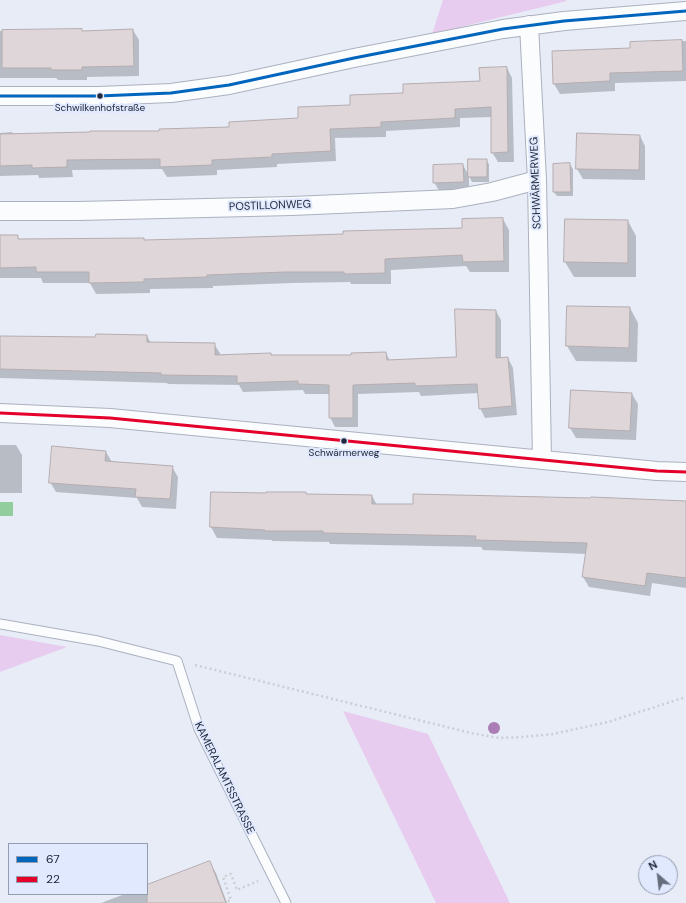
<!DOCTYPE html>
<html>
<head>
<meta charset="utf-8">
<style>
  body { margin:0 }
  #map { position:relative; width:686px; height:903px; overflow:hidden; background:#e7ecf7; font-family:"DM Sans",sans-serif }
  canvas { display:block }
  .legend { position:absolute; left:8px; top:843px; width:140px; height:52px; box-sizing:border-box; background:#e0e9fe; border:1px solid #949cb0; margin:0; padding:5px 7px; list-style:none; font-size:12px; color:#21293c }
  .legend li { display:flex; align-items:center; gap:8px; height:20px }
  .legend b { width:20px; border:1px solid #949cb0 }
  .north { position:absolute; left:638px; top:855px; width:40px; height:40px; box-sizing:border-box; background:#e0e9fe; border:1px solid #949cb0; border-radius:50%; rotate:332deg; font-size:11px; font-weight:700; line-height:16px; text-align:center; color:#21293c }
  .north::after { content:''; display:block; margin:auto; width:14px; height:18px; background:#666d7d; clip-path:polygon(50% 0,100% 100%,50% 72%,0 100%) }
</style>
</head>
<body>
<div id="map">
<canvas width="686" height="903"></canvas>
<ul class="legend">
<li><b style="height:5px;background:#0065bd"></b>67</li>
<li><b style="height:5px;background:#e4002b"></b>22</li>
</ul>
<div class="north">N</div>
</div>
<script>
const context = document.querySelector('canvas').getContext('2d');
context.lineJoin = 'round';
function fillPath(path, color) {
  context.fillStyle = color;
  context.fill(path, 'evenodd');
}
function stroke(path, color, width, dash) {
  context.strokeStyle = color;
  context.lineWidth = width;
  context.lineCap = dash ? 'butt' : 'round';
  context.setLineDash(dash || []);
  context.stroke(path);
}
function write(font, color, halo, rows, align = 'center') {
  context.font = font + ' "DM Sans",sans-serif';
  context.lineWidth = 4;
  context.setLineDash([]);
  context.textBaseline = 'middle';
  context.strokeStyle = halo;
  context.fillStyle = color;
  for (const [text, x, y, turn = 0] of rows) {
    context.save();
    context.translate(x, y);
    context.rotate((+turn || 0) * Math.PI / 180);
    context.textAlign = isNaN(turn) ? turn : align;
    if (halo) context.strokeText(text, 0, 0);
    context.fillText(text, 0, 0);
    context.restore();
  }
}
const green = new Path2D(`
  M443,0h122l2,1 -135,33z
  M0,635l67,12 -67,25z
  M343,711l85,23 82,169h-74z`);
const water = new Path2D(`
  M0,502h13v14h-13z`);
const shadow = new Path2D(`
  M81,30l1,2 51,-2 6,10v36l-52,1v3h-29l-2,-2h-56v-47z
  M686,41v40l-71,2v8l-55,3 -6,-10 77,-35v-6z
  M507,68l5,10 2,84h-16l-6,-10v-35l-32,1v9l-74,4v6l-51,1 1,23 -59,3v3l-60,3v5l-50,2 -5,-8 -90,1 1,7 -34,1 -1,-3 -38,1v-43l12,-1 2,3 146,-3 70,-4 69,-9 52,-13 53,-12 77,-13z
  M640,136l5,10v34l-62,-1 -6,-10z
  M486,160l3,4v18h-17l-3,-6v16h-29l-6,-10 29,-17 6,11z
  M570,164l3,5v27h-16l-3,-4z
  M503,219l6,11v42h-39l-4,-6 -75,4v14h-40l-1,-2 -58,1 -79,3v2l-63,1v4l-54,1 -6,-11h-47l-2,-5h-41v-42h17l3,4 125,1 199,-6 119,-7z
  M628,221l8,15v41h-62l-9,-15z
  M630,308l8,15 -1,39 -61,-1 -9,-15z
  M496,311l5,9v39l7,-1 5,10 4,47 -32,3 -5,-10 -1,-15 -58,3 -2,-4 -61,2v33h-23l-5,-10v-23h-25l-2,-4 -60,2 -4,-7 -71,-1 -1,-1 -167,-5v-41l96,1 51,-2 4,7 63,1 6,9v3l51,-2 1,2h80l34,-3 4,8 67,-3z
  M632,394l6,10 -2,36 -60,-2 -6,-10z
  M0,445h16l6,10v38h-22z
  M106,452l6,10 60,5 6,10 -2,32 -34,-2 -5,-9 -81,-6 -6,-10z
  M306,495l66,1 5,9 309,-3v86l-34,-5 -2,13 -61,-9 -6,-10 4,-23 -104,-4 -2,-3 -151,-3 -1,-2 -57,-1v-1l-55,-2 -6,-11z
  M210,863l6,10 11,30h-126l24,-9h22v-8z`);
const building = new Path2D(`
  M82,29v2l51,-2 1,37 -52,1v3h-31v-2h-49v-38z
  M682,40l1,31 -73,2v8l-57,3 -1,-33 78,-3v-6z
  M507,67l1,85 -17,1v-46l-36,2v9l-74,4v5l-51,2 1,22 -59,3v3l-60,3v5l-52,2v-8l-93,1v7l-35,1v-3l-32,1v-32l90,-2v-1h69v-2l70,-2v-5l69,-4v-11l52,-2v-10l53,-2v-9l77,-3 -1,-13z
  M577,133l63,2 -1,35 -63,-1z
  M468,159h19v18h-19z
  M570,163l1,29h-18v-28z
  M463,164l1,18 -31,1v-18z
  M503,218l1,43 -41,1 -1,-7 -77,4v14l-41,1v-2h-59l-78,3v2l-63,2v3l-55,1v-11h-53v-5l-36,1v-33h18v4l126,-1v2l79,-2 120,-4v-3l119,-3v-9z
  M565,219l63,1v43l-64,-1z
  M567,306l63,1 -1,41 -63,-2z
  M455,309l41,1v48l12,-1 4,49 -33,3 -2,-25 -62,2v-3l-62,2v33h-24v-33l-31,-1v-3l-61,2v-7l-76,-1v-2l-161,-4v-33l95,1 1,-3 51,1v7l68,1v12l56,-2v2h80v-2l35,-1 1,8 69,-3z
  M571,390l61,3 -2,38 -61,-3z
  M52,446l54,5 -1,10 68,5 -3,33 -35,-2 1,-8 -87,-6z
  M211,492l55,1v-1h40v2l66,1v9h41v-10l177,4 1,-1 95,4v77l-39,-5 -2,13 -63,-9 5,-34 -112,-3 1,-4 -153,-3v-2h-58v-1l-55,-3z
  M210,861l16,42h-79v-18z`);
const path = new Path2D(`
  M195,665l276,68 28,5 23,-1 31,-3 55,-12 78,-25
  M223,903l8,-3 -8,-23 8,-3 6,16 21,-9`);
const service = new Path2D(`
  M0,624l98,17 79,20 22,68 87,174`);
const minor = new Path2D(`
  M529,25l8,155 5,280
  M0,96h99l72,-3 58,-8 125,-27 149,-29 61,-8 122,-10
  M0,211h78l214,-5 161,-7 39,-7 45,-12
  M0,413l110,5 547,53 29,1`);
const bus1 = new Path2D(`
  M0,96h99l72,-3 58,-8 125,-27 149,-29 61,-8 122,-10`);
const bus2 = new Path2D(`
  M0,413l110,5 547,53 29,1`);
const trees = [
  [494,728]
];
const markers = [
  [100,96,3.5,"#21293c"],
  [344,441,3.5,"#21293c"]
];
const busNames = [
  ["Schwilkenhofstraße",100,108],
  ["Schwärmerweg",344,453]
];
const streetNames = [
  ["SCHWÄRMERWEG",536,183,-92],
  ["POSTILLONWEG",270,206,-2],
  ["KAMERALAMTSSTRASSE",224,778,64]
];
fillPath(green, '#e8ccef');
fillPath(water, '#92cd9d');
fillPath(shadow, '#0003');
fillPath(building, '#dfd6d9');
stroke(building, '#b4acb0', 1);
stroke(service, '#abb1be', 11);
stroke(minor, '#abb1be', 20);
stroke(path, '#cbced2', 2.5, [2, 3]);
stroke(service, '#fbfcfe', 9);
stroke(minor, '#fbfcfe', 18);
stroke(bus1, '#0065bd', 3);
stroke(bus2, '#e4002b', 3);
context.fillStyle = '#ab7db4';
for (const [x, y] of trees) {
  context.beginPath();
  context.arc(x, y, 6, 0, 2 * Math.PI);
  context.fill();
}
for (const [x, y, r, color] of markers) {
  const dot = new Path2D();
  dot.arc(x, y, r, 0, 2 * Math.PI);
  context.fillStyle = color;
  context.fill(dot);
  stroke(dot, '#e0e9fe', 1.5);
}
write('10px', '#21293c', '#e0e9fe', busNames);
write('11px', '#21293c', '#e0e9fe', streetNames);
</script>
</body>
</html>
